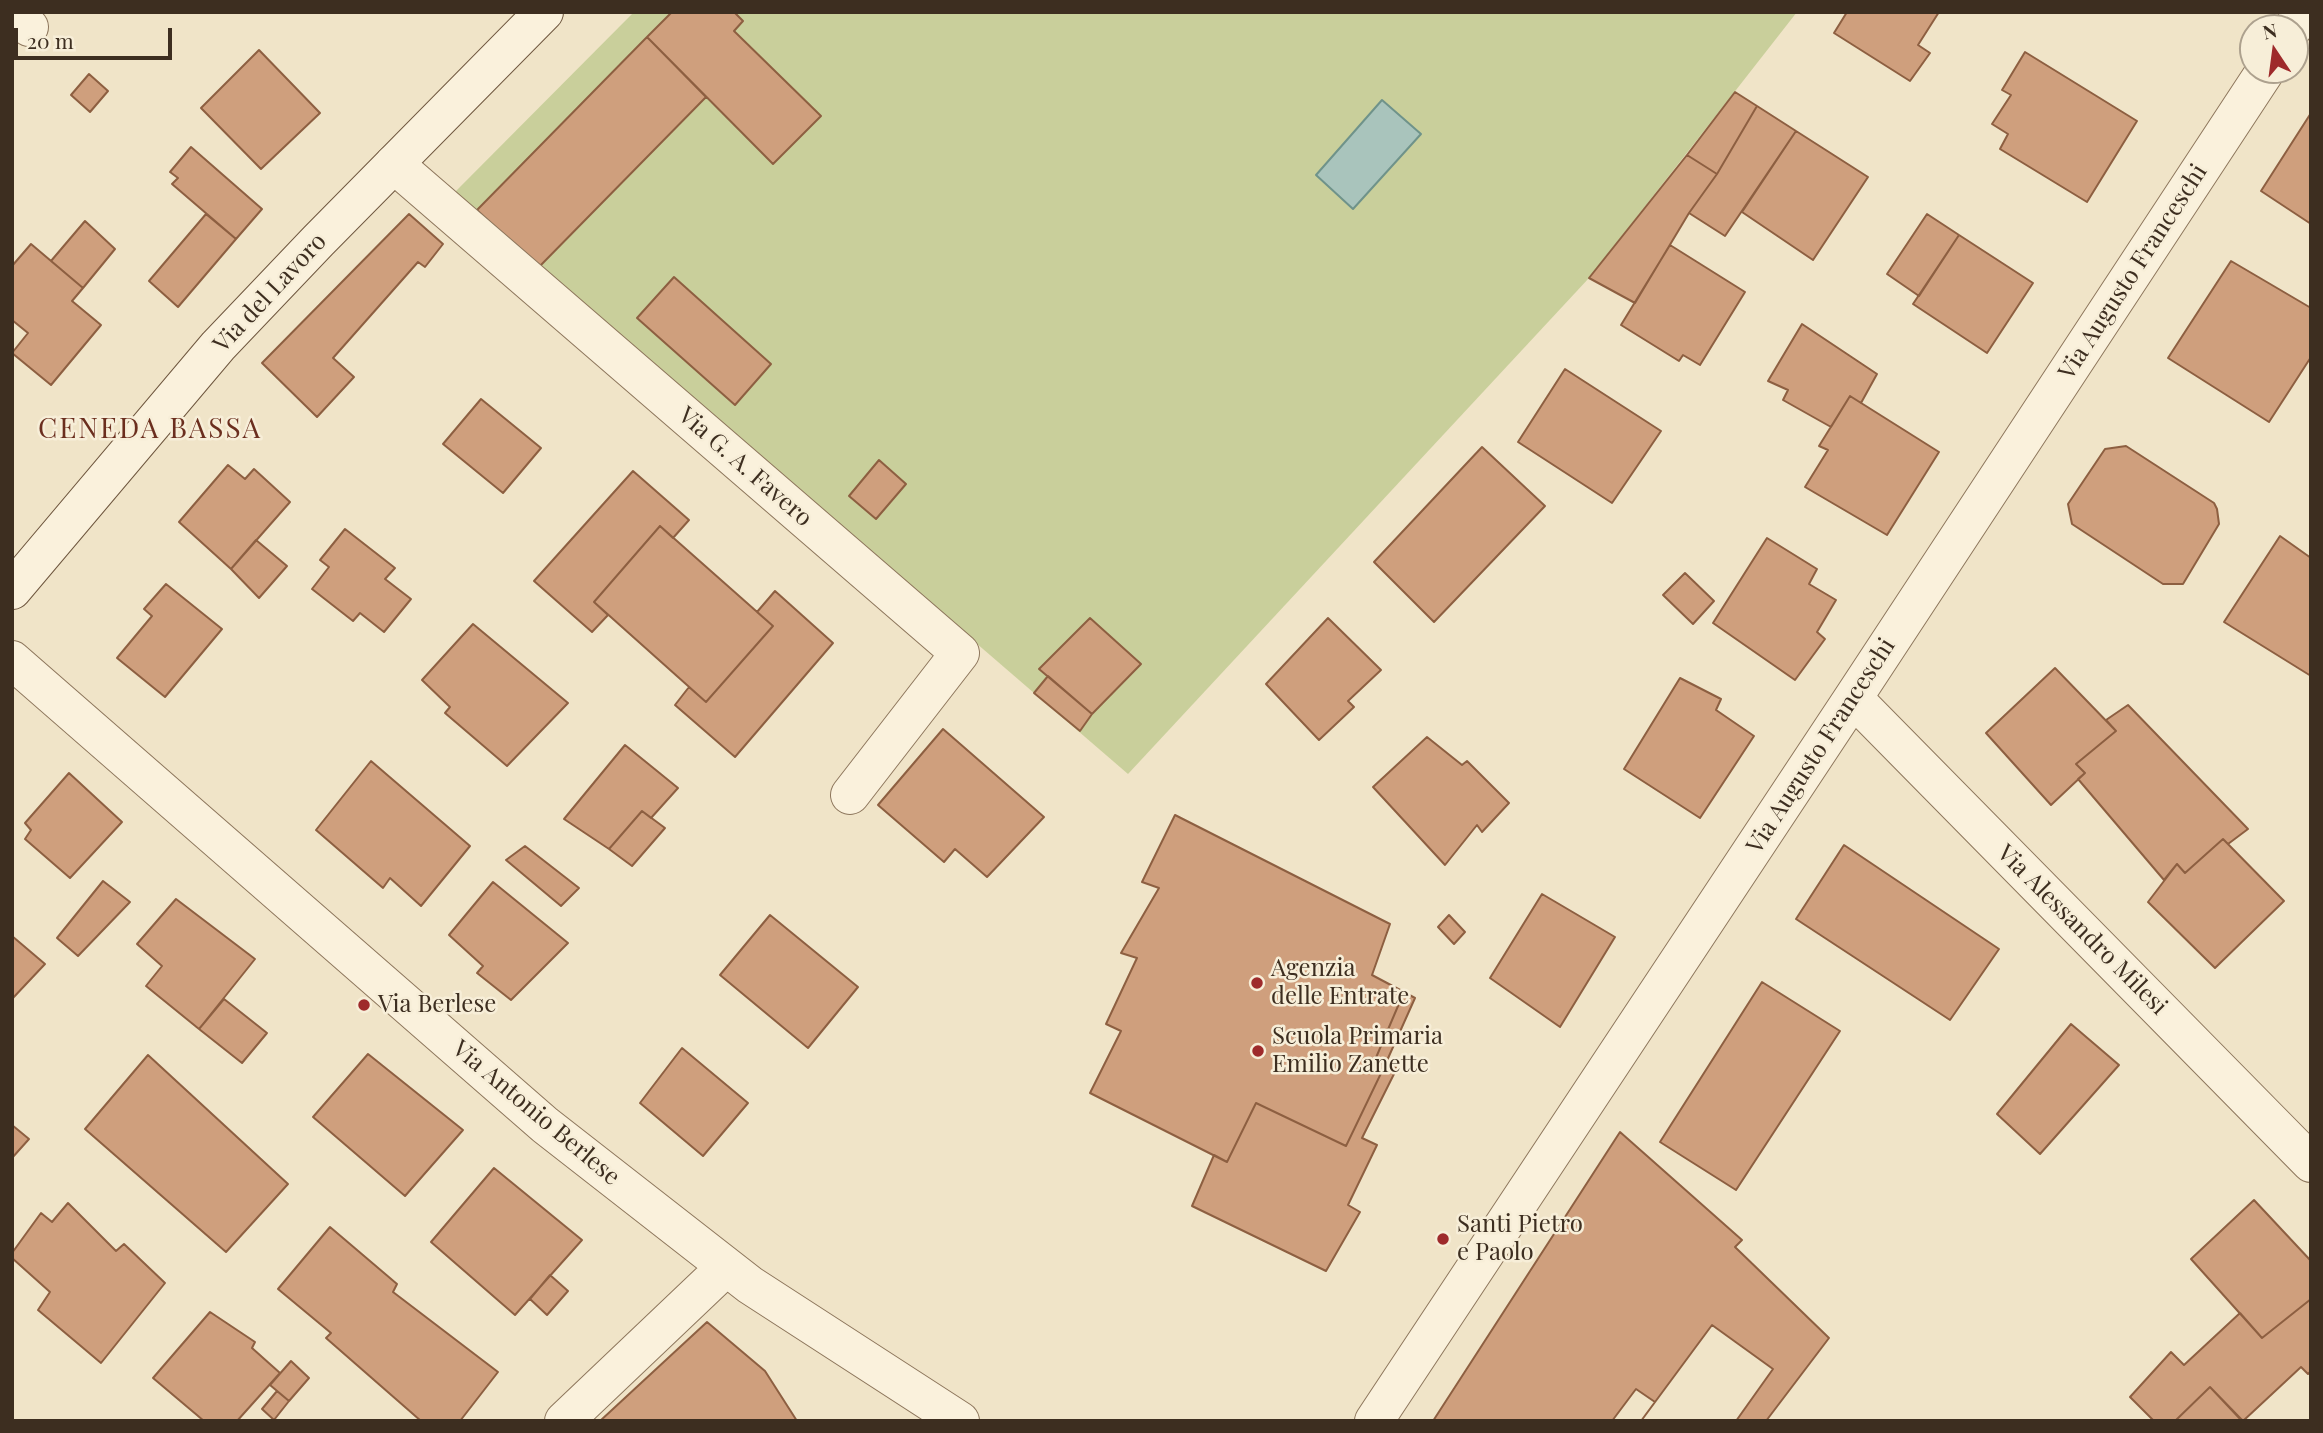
<!DOCTYPE html>
<html>
<head>
<meta charset="utf-8">
<style>
  body { margin:0 }
  #map { position:relative; width:2323px; height:1433px; overflow:hidden; background:#f0e4c8; font-family:"Playfair Display",serif }
  canvas { display:block }
  .frame { position:absolute; inset:0; border:14px solid #3d2e20; pointer-events:none }
  .north { position:absolute; left:2239px; top:14px; width:70px; height:70px; box-sizing:border-box; background:#f7eed8; border:2px solid #ada18e; border-radius:50%; rotate:347deg; font-size:19px; font-weight:700; line-height:28px; text-align:center; color:#3d2e20 }
  .north::after { content:''; display:block; margin:auto; width:24px; height:32px; background:#9e2a2b; clip-path:polygon(50% 0,100% 100%,50% 72%,0 100%) }
  .scale { position:absolute; left:14px; top:28px; width:158px; height:32px; box-sizing:border-box; border:4px solid #3d2e20; border-top:0; padding-left:9px; font-size:21px; line-height:24px; white-space:nowrap; color:#3d2e20; -webkit-text-stroke:5px #f7eed8; paint-order:stroke }
</style>
</head>
<body>
<div id="map">
<canvas width="2323" height="1433"></canvas>
<div class="frame"></div>
<div class="north">N</div>
<div class="scale">20 m</div>
</div>
<script>
const context = document.querySelector('canvas').getContext('2d');
context.lineJoin = 'round';
function fillPath(path, color) {
  context.fillStyle = color;
  context.fill(path, 'evenodd');
}
function stroke(path, color, width, dash) {
  context.strokeStyle = color;
  context.lineWidth = width;
  context.lineCap = dash ? 'butt' : 'round';
  context.setLineDash(dash || []);
  context.stroke(path);
}
function write(font, color, halo, rows, align = 'center') {
  context.font = font + ' "Playfair Display",serif';
  context.lineWidth = 5;
  context.setLineDash([]);
  context.textBaseline = 'middle';
  context.strokeStyle = halo;
  context.fillStyle = color;
  for (const [text, x, y, turn = 0] of rows) {
    context.save();
    context.translate(x, y);
    context.rotate((+turn || 0) * Math.PI / 180);
    context.textAlign = isNaN(turn) ? turn : align;
    if (halo) context.strokeText(text, 0, 0);
    context.fillText(text, 0, 0);
    context.restore();
  }
}
const green = new Path2D(`
  M634,12h1163l-208,266 -461,496 -674,-581z`);
const water = new Path2D(`
  M1382,100l39,34 -68,75 -37,-34z`);
const building = new Path2D(`
  M672,12h62l9,9 -9,10 87,85 -48,48 -126,-127z
  M1847,12h92l-21,33 12,8 -20,28 -76,-48z
  M647,37l59,60 -169,172 -60,-59z
  M259,50l61,63 -59,56 -60,-61z
  M2025,52l112,69 -50,81 -87,-53 8,-15 -16,-10 19,-29 -9,-5z
  M89,74l19,17 -18,21 -19,-17z
  M1735,92l22,14 -40,68 -30,-19z
  M1757,106l39,25 -71,105 -36,-23 28,-39z
  M2311,113v111l-50,-33z
  M1796,131l72,46 -55,83 -71,-48z
  M191,147l71,62 -26,30 -64,-55 6,-6 -8,-6z
  M1687,155l30,19 -28,39 -54,90 -46,-25z
  M206,214l30,25 -58,68 -29,-26z
  M409,214l34,30 -18,23 -7,-5 -85,96 21,19 -37,40 -55,-54z
  M1927,214l32,21 -40,61 -32,-22z
  M85,221l30,28 -32,39 -32,-27z
  M1959,235l74,48 -46,70 -74,-49z
  M31,244l52,44 -11,13 29,24 -50,60 -39,-32 16,-20 -16,-13v-54z
  M1670,245l75,47 -45,73 -17,-10 -4,6 -58,-36z
  M2231,261l80,47v49l-42,65 -101,-64z
  M674,277l97,87 -36,41 -98,-87z
  M1802,324l75,50 -16,29 -11,-7 -19,31 -48,-27 5,-10 -20,-9z
  M1565,369l96,62 -49,72 -94,-61z
  M1850,396l89,56 -52,83 -82,-48 23,-37 -9,-4z
  M481,399l60,49 -38,45 -60,-49z
  M2126,446l88,57 3,6 2,15 -36,60h-20l-91,-60 -4,-20 37,-55z
  M1482,447l63,59 -111,116 -60,-60z
  M879,460l27,24 -30,35 -27,-23z
  M228,465l17,14 9,-10 36,33 -59,67 -52,-47z
  M633,471l56,49 -16,18 -13,-12 -66,76 14,13 -16,17 -58,-51z
  M660,526l113,100 -67,76 -112,-100z
  M345,529l50,39 -10,11 26,20 -27,33 -24,-19 -7,8 -41,-32 17,-22 -9,-7z
  M2280,536l31,22v118l-87,-54z
  M1767,538l50,31 -8,15 27,16 -19,32 8,7 -30,41 -82,-57z
  M256,540l31,26 -28,32 -28,-29z
  M1685,573l29,28 -21,23 -30,-29z
  M166,584l56,45 -57,68 -48,-39 35,-42 -8,-7z
  M775,591l58,52 -98,114 -60,-52 14,-18 17,15 67,-76 -16,-14z
  M1090,618l51,46 -49,50 -53,-45z
  M1328,618l53,52 -33,31 6,6 -35,33 -53,-56z
  M473,624l95,79 -61,63 -62,-53 5,-6 -28,-27z
  M2055,668l61,63 -40,33 9,9 -34,32 -65,-72z
  M1048,676l44,38 -12,17 -46,-38z
  M1680,678l41,21 -5,11 38,26 -54,82 -76,-49z
  M2128,705l120,124 -20,15 -5,-5 -38,34 -8,-9 -13,16 -86,-101 7,-6 -9,-9 40,-33 -10,-11z
  M943,729l101,88 -57,60 -32,-28 -11,13 -66,-57z
  M1427,737l35,28 5,-4 42,42 -27,29 -5,-7 -32,40 -72,-78z
  M625,745l53,43 -27,30 -9,-7 -33,38 -45,-30z
  M371,761l99,85 -49,60 -31,-28 -7,10 -67,-58z
  M69,773l53,49 -52,56 -45,-39 6,-9 -6,-7z
  M642,811l23,17 -33,38 -23,-17z
  M1175,815l215,109 -18,51 32,17 -29,68 10,5 -39,81 -90,-43 -29,59 -137,-69 31,-62 -15,-7 31,-66 -16,-5 38,-65 -17,-6z
  M2223,839l61,62 -69,67 -67,-66 29,-38 8,9z
  M1844,845l155,104 -49,71 -154,-101z
  M525,846l54,42 -18,18 -55,-46z
  M103,881l27,21 -52,54 -21,-18z
  M493,882l75,61 -57,57 -34,-27 6,-7 -34,-31z
  M1542,894l73,43 -55,90 -70,-49z
  M176,899l79,60 -56,70 -53,-43 16,-20 -25,-22z
  M770,915l88,72 -50,61 -88,-73z
  M1449,915l16,17 -11,12 -16,-17z
  M12,936l33,28 -33,35z
  M1762,982l78,49 -104,159 -76,-48z
  M1404,992l11,6 -30,67 -10,-5z
  M224,999l43,34 -25,30 -43,-34z
  M2071,1024l48,41 -79,89 -43,-40z
  M682,1048l66,55 -45,53 -63,-53z
  M368,1054l95,76 -58,66 -92,-79z
  M148,1055l140,129 -62,68 -141,-123z
  M1385,1065l12,3 -35,70 15,7 -29,60 12,7 -34,59 -134,-65 22,-51 13,7 29,-59 90,43z
  M12,1125l17,14 -17,19z
  M1620,1132l122,108 -7,7 94,91 -63,83h-333z
  M494,1168l88,72 -67,75 -84,-73z
  M2254,1200l57,61v38l-49,39 -71,-79z
  M68,1203l48,48 8,-7 41,39 -64,80 -63,-53 12,-18 -38,-34v-5l29,-40 11,9z
  M330,1227l67,57 -4,8 105,80 -38,49h-39l-95,-83 5,-5 -53,-44z
  M550,1275l18,16 -21,24 -17,-16z
  M2311,1299v72l-3,3 -7,-7 -58,54 -33,-34 -35,34h-21l-24,-24 41,-45 13,13 56,-52 22,25z
  M210,1312l45,30 -3,6 28,25 -43,48h-33l-51,-43z
  M707,1322l58,49 32,50h-197z
  M1712,1325l61,44 -37,52h-95z
  M291,1361l18,17 -20,23 -19,-16z
  M2210,1387l32,34h-67z
  M1636,1389l19,13 -14,19h-29z
  M277,1391l12,10 -15,19 -12,-11z`);
const street = new Path2D(`
  M13,12l16,15
  M2293,28l10,-16
  M394,164l566,489 -110,142
  M12,660l533,465 205,160 210,136
  M1853,698l458,465
  M564,1421l162,-154
  M1374,1421l479,-723 413,-628`);
const secondary = new Path2D(`
  M12,590l206,-244 100,-105 226,-229`);
const markers = [
  [1257,983,7,"#9e2a2b"],
  [364,1005,7,"#9e2a2b"],
  [1258,1051,7,"#9e2a2b"],
  [1443,1239,7,"#9e2a2b"]
];
const streetNames = [
  ["Via Augusto Franceschi",2133,272,-57],
  ["Via del Lavoro",270,293,-47],
  ["Via G. A. Favero",745,467,41],
  ["Via Augusto Franceschi",1821,746,-57],
  ["Via Alessandro Milesi",2082,930,45],
  ["Via Antonio Berlese",536,1113,40]
];
const poiNames = [
  ["Agenzia",1271,969],
  ["delle Entrate",1271,997],
  ["Via Berlese",378,1005],
  ["Scuola Primaria",1272,1037],
  ["Emilio Zanette",1272,1065],
  ["Santi Pietro",1457,1225],
  ["e Paolo",1457,1253]
];
const quarterNames = [
  ["CENEDA BASSA",150,429]
];
fillPath(green, '#c9cf9b');
fillPath(water, '#a9c4bc');
stroke(water, '#6f938a', 2);
fillPath(building, '#cf9f7d');
stroke(building, '#8d5f41', 2);
stroke(street, '#8d765c', 40);
stroke(secondary, '#6f573f', 40);
stroke(street, '#faf1dc', 38);
stroke(secondary, '#faf1dc', 38);
for (const [x, y, r, color] of markers) {
  const dot = new Path2D();
  dot.arc(x, y, r, 0, 2 * Math.PI);
  context.fillStyle = color;
  context.fill(dot);
  stroke(dot, '#f7eed8', 2.5);
}
write('24px', '#3d2e20', '#f7eed8', streetNames);
write('24px', '#3d2e20', '#f7eed8', poiNames, 'left');
context.letterSpacing = '2px';
write('28px', '#6b2e1e', '#f7eed8', quarterNames);
context.letterSpacing = '0px';
</script>
</body>
</html>
